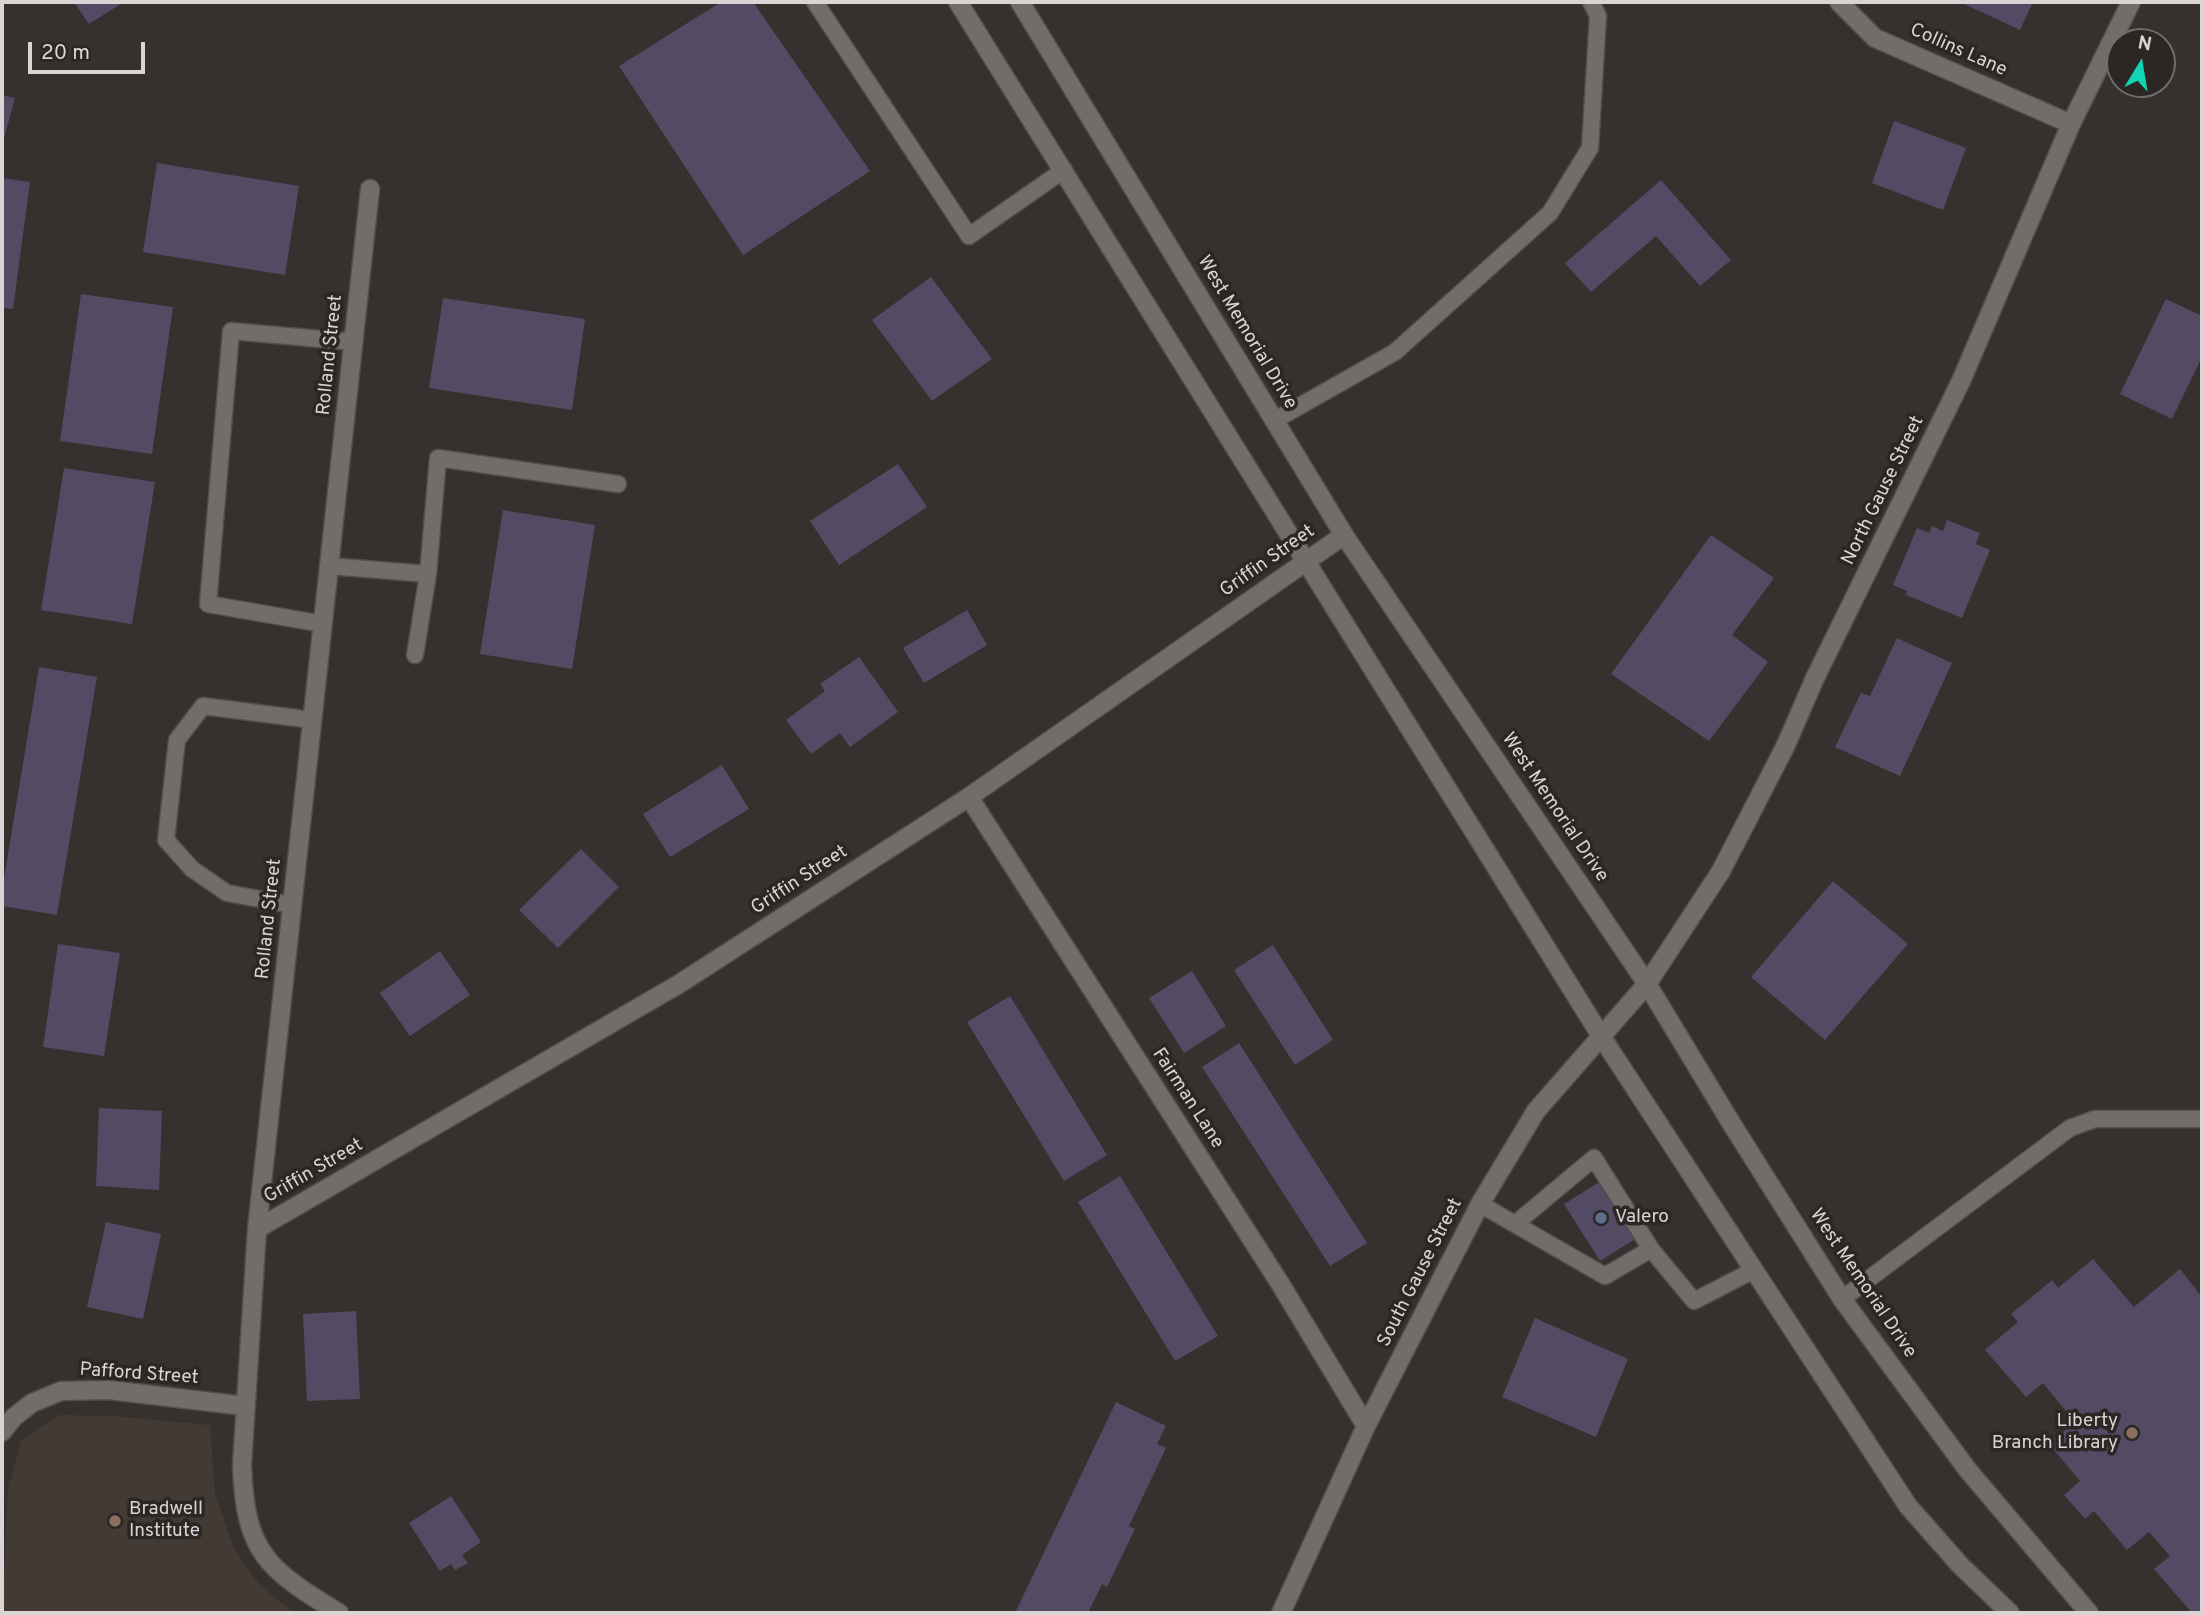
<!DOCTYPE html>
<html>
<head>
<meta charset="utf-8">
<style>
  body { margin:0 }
  #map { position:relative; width:2204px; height:1615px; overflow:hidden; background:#35312f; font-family:Overpass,sans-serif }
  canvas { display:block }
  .frame { position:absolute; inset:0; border:4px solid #d8d5d4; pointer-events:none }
  .north { position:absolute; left:2106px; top:28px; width:70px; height:70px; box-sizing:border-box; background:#2b2725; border:2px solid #706d6b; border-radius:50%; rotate:11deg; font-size:19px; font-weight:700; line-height:28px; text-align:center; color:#d8d5d4 }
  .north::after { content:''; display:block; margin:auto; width:24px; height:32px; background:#13d5b3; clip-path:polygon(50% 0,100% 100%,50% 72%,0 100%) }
  .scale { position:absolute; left:28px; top:42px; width:117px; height:32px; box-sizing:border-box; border:4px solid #d8d5d4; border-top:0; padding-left:9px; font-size:21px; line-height:24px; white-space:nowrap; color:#d8d5d4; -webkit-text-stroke:5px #2b2725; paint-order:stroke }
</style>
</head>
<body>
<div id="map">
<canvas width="2204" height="1615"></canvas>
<div class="frame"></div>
<div class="north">N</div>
<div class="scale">20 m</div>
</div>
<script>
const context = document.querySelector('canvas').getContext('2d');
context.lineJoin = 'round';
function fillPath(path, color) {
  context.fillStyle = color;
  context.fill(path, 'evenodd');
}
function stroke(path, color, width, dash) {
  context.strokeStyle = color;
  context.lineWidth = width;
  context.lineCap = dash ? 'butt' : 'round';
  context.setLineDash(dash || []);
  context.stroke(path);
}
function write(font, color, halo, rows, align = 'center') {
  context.font = font + ' Overpass,sans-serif';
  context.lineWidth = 7;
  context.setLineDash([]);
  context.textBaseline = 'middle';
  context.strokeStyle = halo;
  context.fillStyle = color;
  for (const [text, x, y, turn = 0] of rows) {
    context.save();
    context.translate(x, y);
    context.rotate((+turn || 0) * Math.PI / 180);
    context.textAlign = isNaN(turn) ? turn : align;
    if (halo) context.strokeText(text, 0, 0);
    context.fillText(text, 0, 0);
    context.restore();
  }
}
const built = new Path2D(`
  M59,1415l53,1 98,9 5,69 19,55 25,35 35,29h-292l6,-124 13,-49z`);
const building = new Path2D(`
  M74,2h50l-35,22z
  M721,2h32l117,169 -127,84 -124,-189z
  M1960,2h73l-13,28z
  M2,95l13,3 -12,44h-1z
  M1894,121l72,27 -23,62 -71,-27z
  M157,163l142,23 -14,89 -142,-23z
  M2,178l28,4 -17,127 -11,-1z
  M1661,180l70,80 -31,26 -44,-50 -65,56 -26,-29z
  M931,277l61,82 -60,42 -60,-81z
  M81,294l92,13 -21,147 -92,-13z
  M443,298l142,21 -13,91 -143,-22z
  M2166,299l36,17v41l-30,62 -52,-25z
  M898,464l29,43 -88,58 -29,-44z
  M64,468l91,14 -23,142 -91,-14z
  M503,510l92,15 -23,144 -92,-15z
  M1947,520l33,13 -4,11 14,6 -28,68 -56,-23 1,-4 -14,-6 24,-57 12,5 3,-7 11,5z
  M1711,535l63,43 -42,57 36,27 -59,79 -98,-67z
  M967,610l20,35 -63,38 -21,-35z
  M1897,638l55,25 -52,113 -65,-29 26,-54 9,3z
  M859,657l39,55 -48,35 -10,-14 -29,21 -25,-34 39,-29 -5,-7z
  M39,667l58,10 -40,238 -55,-9v-16z
  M722,765l27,44 -79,48 -27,-43z
  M581,849l38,38 -61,61 -39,-38z
  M1833,881l75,63 -83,96 -74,-63z
  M58,944l62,9 -16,103 -61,-9z
  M1273,945l60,95 -38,25 -61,-95z
  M440,951l30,44 -60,41 -30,-43z
  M1192,971l34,55 -42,27 -35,-55z
  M1010,996l97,159 -43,26 -97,-159z
  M1239,1043l128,200 -37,23 -128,-199z
  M99,1108l63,3 -3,79 -63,-4z
  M1120,1176l98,160 -43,25 -97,-159z
  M1601,1181l36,57 -37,23 -36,-57z
  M106,1222l55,12 -18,85 -56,-12z
  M2093,1259l41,48 46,-38 22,28v316h-10l-38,-44 16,-13 -21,-24 -22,18 -33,-39 -9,8 -21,-24 16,-14 -31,-37 26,-22 -32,-39 -17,14 -41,-47 33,-28 -7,-8 41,-34 6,8z
  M356,1311l4,88 -53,2 -4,-87z
  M1535,1318l93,41 -32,78 -94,-40z
  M1116,1402l50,24 -9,18 9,4 -37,78 6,3 -28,58 -5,-3 -14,29h-73z
  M451,1496l30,46 -19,13 6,8 -13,7 -4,-6 -11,7 -31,-48z`);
const lane = new Path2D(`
  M815,2l154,234 95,-66
  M1275,420l120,-68 155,-139 40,-65 8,-132 -7,-14
  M329,566l99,8 10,-116 180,26
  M323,624l-115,-20 23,-273 123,11
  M415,655l13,-81
  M292,905l-65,-12 -35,-24 -26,-29 11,-100 26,-34 109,14
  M1480,1204l125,72 46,-27 43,52 60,-31
  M1515,1224l79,-66 57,91
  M1842,1299l228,-171 25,-9h107`);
const street = new Path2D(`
  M1839,2l36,36 196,86
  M969,797l312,488 85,141
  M257,1229l422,-245 290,-187 375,-262
  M2,1432l12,-15 18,-14 29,-12 48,-1 136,16
  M339,1613c-72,-44 -94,-60 -97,-148l15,-236 113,-1040`);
const secondary = new Path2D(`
  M958,2l643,1034 307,470 52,59 50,48
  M1020,2l324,533 303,449 86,142 109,173 125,170 122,144
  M1281,1613l85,-187 114,-222 56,-93 111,-127 74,-113 64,-124 30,-69 146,-297 110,-257 60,-122`);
const markers = [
  [1601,1218,7,"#5c6f8a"],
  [2132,1433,7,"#8d6e63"],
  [115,1521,7,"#8d6e63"]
];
const streetNames = [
  ["Collins Lane",1958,51,24],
  ["West Memorial Drive",1246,333,59],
  ["Rolland Street",331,355,-84],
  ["North Gause Street",1884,491,-64],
  ["Griffin Street",1268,562,-35],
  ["West Memorial Drive",1554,808,56],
  ["Griffin Street",800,881,-33],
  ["Rolland Street",270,919,-84],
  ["Fairman Lane",1187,1099,57],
  ["Griffin Street",314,1172,-30],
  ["South Gause Street",1421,1273,-63],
  ["West Memorial Drive",1862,1284,56],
  ["Pafford Street",139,1375,4]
];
const poiNames = [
  ["Valero",1615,1218],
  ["Liberty",2118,1422,"right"],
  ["Branch Library",2118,1444,"right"],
  ["Bradwell",129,1510],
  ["Institute",129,1532]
];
fillPath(built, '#433a34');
fillPath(building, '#534b64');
stroke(lane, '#514e4c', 19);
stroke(street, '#514e4c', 21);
stroke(secondary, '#514e4c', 21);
stroke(lane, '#726d6a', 16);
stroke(street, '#726d6a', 18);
stroke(secondary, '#726d6a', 18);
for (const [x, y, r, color] of markers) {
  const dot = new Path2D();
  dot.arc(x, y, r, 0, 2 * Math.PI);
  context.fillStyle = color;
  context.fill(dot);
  stroke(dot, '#2b2725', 2.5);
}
write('19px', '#d8d5d4', '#2b2725', streetNames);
write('19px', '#d8d5d4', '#2b2725', poiNames, 'left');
</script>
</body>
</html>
